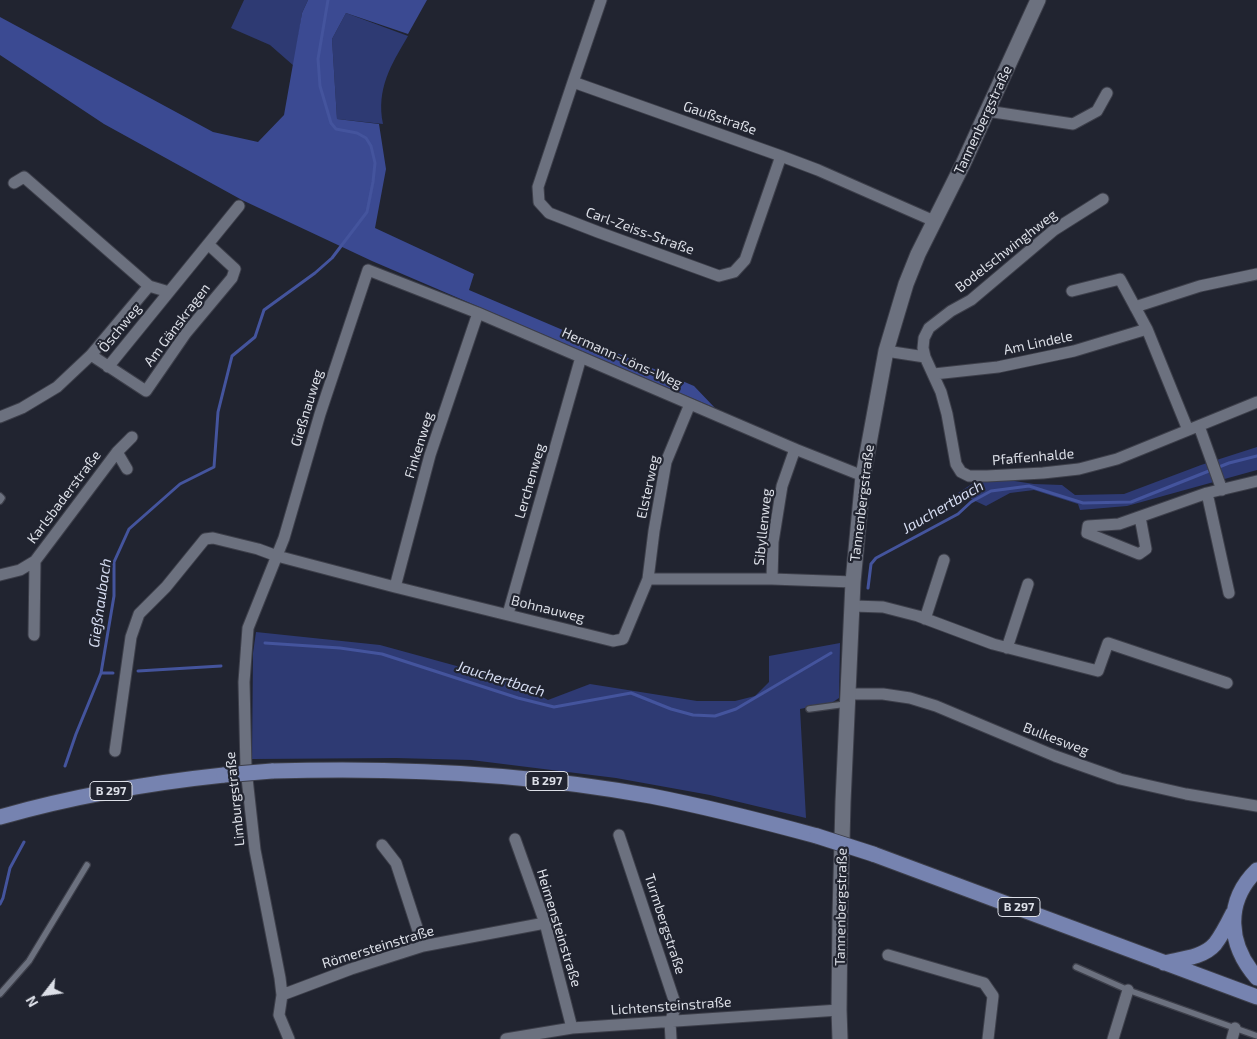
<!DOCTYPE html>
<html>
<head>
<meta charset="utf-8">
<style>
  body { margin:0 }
  #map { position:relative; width:1257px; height:1039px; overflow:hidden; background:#212430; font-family:"Exo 2",sans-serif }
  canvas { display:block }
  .north { position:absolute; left:20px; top:969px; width:50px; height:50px; -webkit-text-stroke:4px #212430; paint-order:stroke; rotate:240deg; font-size:14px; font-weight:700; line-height:20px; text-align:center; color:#dcdfe7 }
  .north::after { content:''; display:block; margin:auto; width:18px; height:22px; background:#dcdfe7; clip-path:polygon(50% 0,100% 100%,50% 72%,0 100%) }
</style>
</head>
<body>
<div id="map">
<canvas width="1257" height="1039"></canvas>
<div class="north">N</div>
</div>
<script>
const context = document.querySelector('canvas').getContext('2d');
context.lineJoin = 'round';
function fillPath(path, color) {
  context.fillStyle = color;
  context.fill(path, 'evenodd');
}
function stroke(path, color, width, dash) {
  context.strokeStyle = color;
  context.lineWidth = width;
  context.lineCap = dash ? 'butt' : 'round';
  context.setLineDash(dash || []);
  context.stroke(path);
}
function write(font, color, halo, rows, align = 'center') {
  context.font = font + ' "Exo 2",sans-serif';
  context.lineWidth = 4.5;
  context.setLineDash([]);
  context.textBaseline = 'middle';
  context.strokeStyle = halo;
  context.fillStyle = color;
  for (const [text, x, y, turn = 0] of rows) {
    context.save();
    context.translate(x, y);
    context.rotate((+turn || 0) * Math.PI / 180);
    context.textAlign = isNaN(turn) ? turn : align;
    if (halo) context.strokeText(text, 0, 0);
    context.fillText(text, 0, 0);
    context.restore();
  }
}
const green = new Path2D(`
  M244,0h64l-6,13 -8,53 -24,-21 -39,-17z
  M346,13l62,23c-17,29 -32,53 -25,88l-46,-5 -5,-80z
  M1257,447v23l-130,36 -47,4 -2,-6 -44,-14 -24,3 -24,13 -28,-13 17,-11 33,-2 26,4 28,1 13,10 49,-1 77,-29z
  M256,632l124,13 135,37 33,18 42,-16 107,17h38l20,-5 14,-14v-26l71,-13 -1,55 -6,4 -33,7 6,109 -96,-23 -94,-17 -145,-18 -75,-2 -144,1 1,-106z`);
const forest = new Path2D(`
  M308,0h119l-19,34 -62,-21 -14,26 5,80 42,5 7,45 -11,59 99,46 -5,16 225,96 21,22 -343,-147 -130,-61 -138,-76 -104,-69v-38l213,115 45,10 26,-27 18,-102z`);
const stream = new Path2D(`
  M868,588l3,-24 5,-6 82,-44 13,-12 20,-11 38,-5 54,17 48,-1 98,-39 28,-7
  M265,643l75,5 42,6 136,44 36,9 77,-14 40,16 22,6 22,1 21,-7 95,-56
  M138,671l83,-5
  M101,673h12
  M65,766l11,-32 25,-61 13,-77v-34l15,-33 51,-45 34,-17 4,-55 14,-56 23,-19 9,-27 51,-37 17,-15 35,-46 6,-30 2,-19 -4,-17 -5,-8 -9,-5 -21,-4 -5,-6 -11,-37 -2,-27 10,-59
  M0,904l3,-6 7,-30 14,-26`);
const lane = new Path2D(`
  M0,496l2,2 -2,3
  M809,709l37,-5
  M1076,967l52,23 129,46
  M0,994l29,-33 58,-96`);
const street = new Path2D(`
  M601,0l-28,82 208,74 37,14 116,51
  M573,82l-35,105 1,15 10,11 49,19 121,44 15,-4 11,-12 36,-104
  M987,111l86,13 24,-13 10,-18
  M14,183l10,-6 125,109 20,6
  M1103,199l-49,31 -83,70 -20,11 -22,17 -5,10 -1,10 2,9 16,35 6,22 9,50 5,8 8,4h18l56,-3 36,-4 38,-10 140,-57
  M1072,291l48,-12 27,50 41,101
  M1135,307l65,-21 57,-12
  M886,351l39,6
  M91,355l58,-69
  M108,367l131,-161
  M934,374l64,-7 76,-16 73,-22
  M0,417l22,-9 35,-21 34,-32 55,36 40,-58 46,-55 3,-9 -26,-24
  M1199,426l23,64
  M117,452l10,17
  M1207,493l22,100
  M1140,517l6,32 -7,5 -52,-21 1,-7 31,-2 88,-31 50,-12
  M0,575l20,-5 15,-9 82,-109 15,-15
  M648,579l6,-48 12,-69 24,-58
  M772,579l1,-37 9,-56 13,-37
  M395,587l35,-132 48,-142
  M853,606l30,1 35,9 75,28 105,27 10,-28 119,40
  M508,614l73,-257
  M925,619l19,-59
  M34,635l1,-74
  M1007,648l21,-64
  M849,694h34l27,4 26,8 119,50 65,23 66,15 71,12
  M115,751l16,-114 8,-23 27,-27 39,-48 8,-1 45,11 19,7 118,31 218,54 10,-2 25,-60h124l81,3
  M619,835l57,171 -6,16 1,17
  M515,839l30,84 27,105
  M382,845l14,18 27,83
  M888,955l96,28 9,13 -5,43
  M282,995l69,-26 72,-23 122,-23
  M289,1039l-10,-24 3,-20 -2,-17 -25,-128 -9,-81 -2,-87 4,-54 36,-90 36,-124 48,-144 110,43 317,136 68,27
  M506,1039l66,-11 267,-18
  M1113,1039l15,-49
  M1232,1039l3,-11`);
const secondary = new Path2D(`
  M840,1039l-1,-29 1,-94 3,-114 10,-220 10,-106 23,-125 20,-67 12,-30 45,-90 75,-164`);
const primary = new Path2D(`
  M272,771c127,-4 254,2 379,25 56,11 111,25 166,40
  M0,817c74,-21 148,-34 224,-42
  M873,854l384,143
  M1257,870c-33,32 -29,75 0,108
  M1164,963c16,-4 39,-5 51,-19 7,-9 13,-21 18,-31`);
const primaryBridge = new Path2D(`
  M224,775l48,-4
  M817,836l56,18`);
const shields = [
  [547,781,42],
  [111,791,42],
  [1019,907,42]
];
const shieldNames = [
  ["B 297",547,781],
  ["B 297",111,791],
  ["B 297",1019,907]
];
const streetNames = [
  ["Gaußstraße",720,118,19],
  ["Tannenbergstraße",983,120,-65],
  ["Carl-Zeiss-Straße",640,231,20],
  ["Bodelschwinghweg",1006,251,-38],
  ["Am Gänskragen",177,325,-53],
  ["Öschweg",120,328,-51],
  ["Am Lindele",1038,343,-12],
  ["Hermann-Löns-Weg",622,358,24],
  ["Gießnauweg",307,408,-73],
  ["Finkenweg",419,445,-73],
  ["Pfaffenhalde",1033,457,-5],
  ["Lerchenweg",530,481,-74],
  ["Elsterweg",648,487,-78],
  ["Karlsbaderstraße",64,497,-53],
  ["Tannenbergstraße",862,503,-83],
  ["Sibyllenweg",763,527,-84],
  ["Bohnauweg",548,609,14],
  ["Bulkesweg",1056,739,21],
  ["Limburgstraße",235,799,-96],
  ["Tannenbergstraße",841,907,-89],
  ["Turmbergstraße",665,924,72],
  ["Heimensteinstraße",559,928,73],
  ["Römersteinstraße",378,947,-17],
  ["Lichtensteinstraße",671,1006,-4]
];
const waterNames = [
  ["Jauchertbach",943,507,-30],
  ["Gießnaubach",100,603,-82],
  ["Jauchertbach",501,679,17]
];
fillPath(green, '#2e3a73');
fillPath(forest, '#3b4a92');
stroke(stream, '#44549d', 3);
stroke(lane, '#3d3f4a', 8);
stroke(street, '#3d3f4a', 13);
stroke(secondary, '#3d3f4a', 17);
stroke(primary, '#3d3f4a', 17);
stroke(lane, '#6c717f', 5.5);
stroke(street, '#6c717f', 11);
stroke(secondary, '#6c717f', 15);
stroke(primary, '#7683b0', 15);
stroke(primaryBridge, '#3d3f4a', 17, []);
stroke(primaryBridge, '#7683b0', 15);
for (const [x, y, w] of shields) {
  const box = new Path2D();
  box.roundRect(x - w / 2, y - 9.5, w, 19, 4);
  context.fillStyle = '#212430';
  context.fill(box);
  stroke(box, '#dcdfe7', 1);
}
write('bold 12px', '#dcdfe7', null, shieldNames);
write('14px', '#dcdfe7', '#212430', streetNames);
write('italic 15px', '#d5dcf1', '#212430', waterNames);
</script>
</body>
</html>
